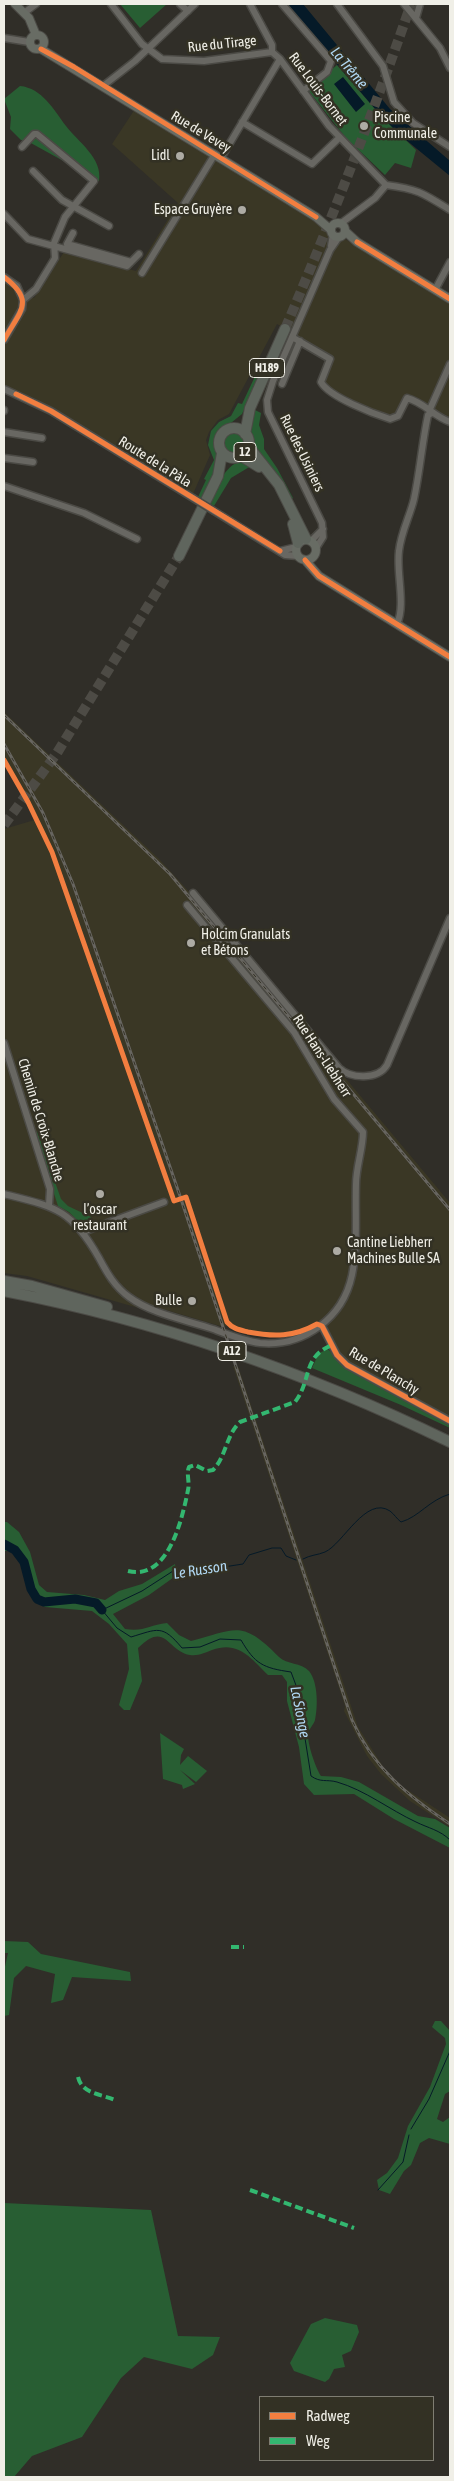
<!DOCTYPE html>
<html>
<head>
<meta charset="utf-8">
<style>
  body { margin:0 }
  #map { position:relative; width:454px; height:2481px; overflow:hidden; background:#302e28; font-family:"Asap Condensed",sans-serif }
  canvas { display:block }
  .frame { position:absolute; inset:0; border:5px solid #f0efe7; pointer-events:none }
  .legend { position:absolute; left:259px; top:2396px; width:175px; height:65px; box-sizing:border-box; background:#333124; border:1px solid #7f7d72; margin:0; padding:6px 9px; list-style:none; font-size:15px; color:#f0efe7 }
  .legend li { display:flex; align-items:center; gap:10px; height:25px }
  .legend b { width:25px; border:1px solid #7f7d72 }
</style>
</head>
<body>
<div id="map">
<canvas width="454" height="2481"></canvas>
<div class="frame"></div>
<ul class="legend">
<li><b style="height:6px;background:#f27e40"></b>Radweg</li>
<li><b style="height:6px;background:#33b770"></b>Weg</li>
</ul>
</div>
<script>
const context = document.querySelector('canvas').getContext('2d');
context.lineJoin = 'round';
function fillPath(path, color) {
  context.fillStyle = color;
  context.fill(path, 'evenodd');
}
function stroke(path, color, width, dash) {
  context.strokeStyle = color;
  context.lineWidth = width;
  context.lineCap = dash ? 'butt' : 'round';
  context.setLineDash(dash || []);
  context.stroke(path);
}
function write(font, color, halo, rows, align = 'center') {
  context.font = font + ' "Asap Condensed",sans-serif';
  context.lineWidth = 5;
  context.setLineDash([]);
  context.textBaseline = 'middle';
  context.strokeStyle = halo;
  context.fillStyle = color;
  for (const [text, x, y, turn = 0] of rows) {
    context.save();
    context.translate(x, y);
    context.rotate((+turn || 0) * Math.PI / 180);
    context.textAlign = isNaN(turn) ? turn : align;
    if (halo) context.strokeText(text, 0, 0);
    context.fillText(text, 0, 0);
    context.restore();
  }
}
const built = new Path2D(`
  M135,109l315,195v115l-41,-18 -14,19 -53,-20 -23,-22 7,-19 -39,-22 3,-6 -13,-7 -48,90 -11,6 -9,12 -3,8 4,15 -17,39 -139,-85 -50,-23v-109l16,14 14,7 30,-46 72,19 42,-68 -66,-59z
  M4,712l155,147 33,36 258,308v218l-106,-58 -24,-41 -25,10 -29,2 -33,-8h-13l-67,-20 -4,5 -122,-35 -23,-3v-444l34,-10 -34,-63z
  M233,1366l6,2 1,4 118,355 26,41 19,19 47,31v9l-40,-26 -29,-27 -14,-18 -23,-45 1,-5z`);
const green = new Path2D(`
  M120,4h47l-27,24z
  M337,65l45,52 34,33 -5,18 -16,-5 -10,12 -39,-37 -38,-48z
  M20,86c22,2 34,24 46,40 12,16 37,32 33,55l-14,-3 -18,-15 -38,-21 -8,-2 -11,-11 1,-12 -7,-18z
  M258,370l4,1 -20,43 -26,21 -2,7 4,22 -15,36 -5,-3 8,-17 -2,-1 10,-19 -6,-15 3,-14 8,-9 12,-6 7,-13 4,1z
  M253,409l8,4 -2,12 5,14v10l13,19 16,30 -3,2 -37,-54 -4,-15z
  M221 443a12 12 0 1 1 24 0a12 12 0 1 1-24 0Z
  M241,461l10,5 -20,12 -17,28 -4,-2c7,-15 13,-38 31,-43z
  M37,1131l24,68 7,7 23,11v8l-8,1 -14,-14 -11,-6 -23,-72z
  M328,1349l15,17 53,27 26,17 28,13v5l-49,-23 -89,-37 7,-15z
  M4,1522h3l12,10 11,20 9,33 8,7 37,3 21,5 14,-9 23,-7 33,-20 2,11 -28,20 -36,19 12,15c19,3 24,-4 42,-6l12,12 12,6c45,-12 51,-22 88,16 8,8 22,5 30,14 9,11 9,35 6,49 -1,4 -6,9 -7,13 -1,10 8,36 13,43l20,1 18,5 59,34 17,3 15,9v20l-56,-29 -40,-25 -40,1 -10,-11 -5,-37 -12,-46v-19l-5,-7h-14c-17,-17 -30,-35 -56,-25 -8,3 -13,6 -22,5 -23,-4 -24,-35 -52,-7l4,33 -12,29h-6l-5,-5 10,-36 -2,-25 -18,-20 -17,-13 -47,-4 -10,-6 -14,-43 -11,-7h-6z
  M160,1733l24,16 -3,6 -1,10 8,-9 19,15 -11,11 -16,-12 15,14 -12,5 -1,-4 -19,-6z
  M4,1941l24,1 13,12 89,18 1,9 -59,-4 -9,23 -12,3 4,-29 -29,-8 -12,12 -5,37 -5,1v-45l4,-18h-4z
  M435,2021h6l9,10v60l-5,3 -8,25 6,3 7,-5v27l-21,-6 -9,5 -9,22 -7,6 -14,23 -11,-4 -2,-10 10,-7 11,-15 10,-32 22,-39 16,-43 -1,-6 -13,-11z
  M4,2203l147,7 27,126 42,1 -7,18 -21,14 -48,-12 -23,21 -39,59 -50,19 -18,21h-10z
  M325,2318l32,7 2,7 -8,19 -9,4 3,12 -11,2 -5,10 -4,3 -31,-11 -4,-8 21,-39z`);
const water = new Path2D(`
  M285,4h18l87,105 60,52v15l-50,-41 -18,-18z
  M343,77l22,27 -9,8 -22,-28z`);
const stream = new Path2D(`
  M303,1559c7,-4 15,-4 22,-7 18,-8 41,-57 65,-41 4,3 7,8 11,11 18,-5 28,-22 49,-28
  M296,1560l-10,-4 -5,-8h-9l-23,7 -6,9 -39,6 -15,-1 -16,2 -31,20 -40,19 15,18 14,9c27,-8 31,-13 51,11l18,-1 20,-8 21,1c14,24 22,28 50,32l6,16 14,88c10,7 15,3 26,6 28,8 53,28 79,40 12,6 24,8 34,18
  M411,2129l18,-30 21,-48
  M378,2190l25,-28 6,-27`);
const river = new Path2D(`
  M4,1544l11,6 9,12 7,27 6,10 7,3 31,-3 21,4 6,7`);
const highwayTunnel = new Path2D(`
  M285,329c46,-108 88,-215 126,-325
  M4,825l53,-72 122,-197`);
const minor = new Path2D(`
  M111,4l31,40 20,15 42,2 68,-9
  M180,4l8,7
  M250,4l22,41v7
  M282,4l49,57 -4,11 -24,19
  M337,4l46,62 11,36 19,21 37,24
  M404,4l36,44 10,20
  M24,13l12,-9
  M416,18l4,-14
  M4,38l25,4
  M272,52l8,7 49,67 57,59
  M103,86l32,-25 60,-57
  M242,122l70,42 27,-26
  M221,158l59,-99
  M33,171l29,29 47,26
  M4,214l24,25 99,27 12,-12
  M340,224l35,-26 11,-13c32,4 37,8 64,25
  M73,233l-6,11 64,18
  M331,246l2,-12
  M142,273l73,-119
  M4,277l13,9 6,14
  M435,290l15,-28
  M292,337l38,22 -9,23c8,15 53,32 69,37l8,-3 9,-18c18,5 26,18 43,24
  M4,340l18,-31 1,-9 13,-11 19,-31 -1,-15 11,-26 29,-36 -57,-47h-3l-12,13
  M282,384l18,-43
  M4,389l47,22 142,87
  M430,409l20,-45
  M4,410v1
  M4,432l38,6
  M4,458l29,4
  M4,486l80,27 53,26
  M214,511l71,44 13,1
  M311,541l12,-12
  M316,548l7,-11 -1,-14 -54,-111 -1,-12 6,-19 57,-131 9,-13
  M280,551l16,-4
  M397,624c9,-19 -1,-52 2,-73 2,-19 11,-35 15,-52 6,-28 8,-56 14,-84l4,-2
  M193,893l146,175c12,11 39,12 48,-3l63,-147
  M4,1043l46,146 -1,16
  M4,1194c52,13 67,15 95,64 8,15 16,29 30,39 23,17 57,23 84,32 16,6 31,12 47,14 44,4 83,-25 92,-68 6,-29 3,-61 4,-91 0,-17 7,-35 7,-52l-29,-33 -40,-67 -107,-127
  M83,1232l81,-30
  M322,1326l15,29 10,10 103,56`);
const major = new Path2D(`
  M15,4l14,14 7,17
  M30 42a7 7 0 1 1 14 0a7 7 0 1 1-14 0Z
  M41,49l233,142 42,26 15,13
  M331 230a7 7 0 1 1 14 0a7 7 0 1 1-14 0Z
  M345,231l12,11 93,57
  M296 550a10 10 0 1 1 20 0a10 10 0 1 1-20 0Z
  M305,560l14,16 131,81`);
const highway = new Path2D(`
  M219 443a15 15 0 1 1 30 0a15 15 0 1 1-30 0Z
  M245,434l5,-26 35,-79
  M248,446l31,39 27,54
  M241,456l18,11
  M293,524l5,19
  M179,556l39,-80 4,-23
  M4,1281l28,5 75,21
  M4,1291c155,30 304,82 446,151`);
const rail = new Path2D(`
  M4,715l166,159 280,336
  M4,744l39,69 30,71 107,312 172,524c21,48 56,76 98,104`);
const minorBridge = new Path2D(`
  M193,498l21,13`);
const quiet = new Path2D(`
  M128,1571c40,10 54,-51 60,-81 2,-8 -2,-16 1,-23l6,-2 12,6 6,-1c13,-13 13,-35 27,-48l55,-20c17,-22 7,-45 37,-57
  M231,1947h13
  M78,2077c4,17 23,17 37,23
  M250,2190l104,38`);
const cycleway = new Path2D(`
  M41,49l33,18 242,150
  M357,242l93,57
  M4,277c32,24 16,34 0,63
  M16,394l35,17 229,140
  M305,560l14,16 131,81
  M4,760l24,42 24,50 122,349 12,-4 41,125c6,7 13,8 21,10 26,5 46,5 69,-8l5,2 15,29 10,10 103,56`);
const markers = [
  [364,126,5,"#adaba4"],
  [180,156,5,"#adaba4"],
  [242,210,5,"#adaba4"],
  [191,943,5,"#adaba4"],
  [100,1194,5,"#adaba4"],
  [337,1251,5,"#adaba4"],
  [192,1301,5,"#adaba4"]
];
const shields = [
  [267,368,35],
  [245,452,22],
  [232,1351,28]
];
const shieldNames = [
  ["H189",267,368],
  ["12",245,452],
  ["A12",232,1351]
];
const streetNames = [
  ["Rue du Tirage",222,44,-6],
  ["Rue Louis-Bornet",318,89,53],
  ["Rue de Vevey",201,132,31],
  ["Rue des Usiniers",302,453,64],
  ["Route de la Pâla",155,462,32],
  ["Rue Hans-Liebherr",322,1056,57],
  ["Chemin de Croix-Blanche",41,1120,73],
  ["Rue de Planchy",384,1371,31]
];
const poiNames = [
  ["Piscine",374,118],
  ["Communale",374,134],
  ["Lidl",170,156,"right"],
  ["Espace Gruyère",232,210,"right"],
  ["Holcim Granulats",201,935],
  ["et Bétons",201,951],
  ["l’oscar",100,1210,"center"],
  ["restaurant",100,1226,"center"],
  ["Cantine Liebherr",347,1243],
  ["Machines Bulle SA",347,1259],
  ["Bulle",182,1301,"right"]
];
const waterNames = [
  ["La Trême",349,68,50],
  ["Le Russon",200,1570,-9],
  ["La Sionge",300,1712,79]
];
fillPath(built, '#3a3725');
fillPath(green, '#285e33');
fillPath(water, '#051a28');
stroke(stream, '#051a28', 1);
stroke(river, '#051a28', 9);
stroke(highwayTunnel, '#4d4b45', 10, [10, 5]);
stroke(minor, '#4b4a45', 9);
stroke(major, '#4b4a45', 10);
stroke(highway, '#4b4a45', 12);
stroke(minor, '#686762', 6);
stroke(major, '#686c64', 8);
stroke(highway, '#5f655d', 10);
stroke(rail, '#676560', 3);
stroke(rail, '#333124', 1, [4]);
stroke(minorBridge, '#4b4a45', 9, []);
stroke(minorBridge, '#686762', 6);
stroke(quiet, '#33b770', 4, [8, 4]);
stroke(cycleway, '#f27e40', 5);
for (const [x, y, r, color] of markers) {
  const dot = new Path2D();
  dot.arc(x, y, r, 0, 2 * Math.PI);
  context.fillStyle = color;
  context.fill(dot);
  stroke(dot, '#333124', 2);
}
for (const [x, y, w] of shields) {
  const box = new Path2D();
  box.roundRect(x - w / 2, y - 9.5, w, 19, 4);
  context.fillStyle = '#333124';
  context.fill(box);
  stroke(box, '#f0efe7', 1);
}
write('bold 12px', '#f0efe7', null, shieldNames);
write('14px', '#f0efe7', '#333124', streetNames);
write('14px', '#f0efe7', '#333124', poiNames, 'left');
write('italic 15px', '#b0d7f2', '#333124', waterNames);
</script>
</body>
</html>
